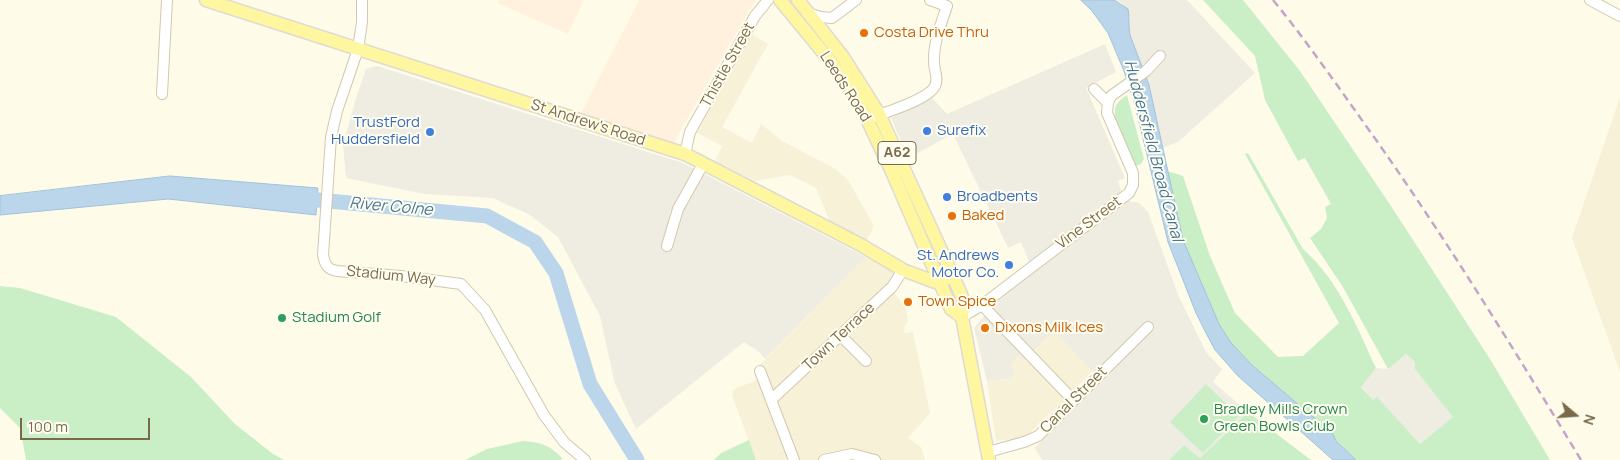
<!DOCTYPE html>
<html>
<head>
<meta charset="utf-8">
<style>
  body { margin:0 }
  #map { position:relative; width:1620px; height:460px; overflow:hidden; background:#fefce9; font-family:Manrope,sans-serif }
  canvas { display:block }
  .north { position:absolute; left:1550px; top:390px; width:50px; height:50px; -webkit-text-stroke:4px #fffef1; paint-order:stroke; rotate:108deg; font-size:14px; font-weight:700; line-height:20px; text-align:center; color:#7b6a4a }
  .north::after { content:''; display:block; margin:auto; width:18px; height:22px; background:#7b6a4a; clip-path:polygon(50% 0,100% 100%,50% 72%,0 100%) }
  .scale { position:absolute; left:20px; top:418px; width:130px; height:22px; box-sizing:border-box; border:2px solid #7b6a4a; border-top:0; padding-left:6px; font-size:15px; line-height:18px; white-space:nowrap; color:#7b6a4a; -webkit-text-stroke:4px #fffef1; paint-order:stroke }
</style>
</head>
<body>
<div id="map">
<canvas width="1620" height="460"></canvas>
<div class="north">N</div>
<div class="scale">100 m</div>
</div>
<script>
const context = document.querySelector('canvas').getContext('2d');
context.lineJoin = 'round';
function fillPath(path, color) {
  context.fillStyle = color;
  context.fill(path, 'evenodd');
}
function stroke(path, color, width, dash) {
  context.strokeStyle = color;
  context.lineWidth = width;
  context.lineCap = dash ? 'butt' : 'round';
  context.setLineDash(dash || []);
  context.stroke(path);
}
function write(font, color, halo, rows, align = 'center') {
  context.font = font + ' Manrope,sans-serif';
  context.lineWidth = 4;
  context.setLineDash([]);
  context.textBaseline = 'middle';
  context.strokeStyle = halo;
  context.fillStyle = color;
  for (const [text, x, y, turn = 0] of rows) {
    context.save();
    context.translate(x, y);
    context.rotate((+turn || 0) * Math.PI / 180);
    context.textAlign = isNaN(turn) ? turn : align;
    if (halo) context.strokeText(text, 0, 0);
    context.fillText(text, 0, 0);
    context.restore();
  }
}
const residential = new Path2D(`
  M752,34l16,10 -46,83 30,16 9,-19 21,17 52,27 14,12 26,46 -7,14 -37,-18 -14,-34 -26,-13 -35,6 -40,-20 7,-15 -25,-13z
  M1620,97v275l-48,-134z
  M866,257l26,13 2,9 -5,7 17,22 2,13 -3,4 -1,8 9,-1 17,81 -22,25 13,9 4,13h-169l-24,-65 2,-6 23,-9 -3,-9z
  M1054,329l38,42 -30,32 -39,36 -27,2 -9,-60 22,-2 7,-5 -7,-9 10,-10 6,6z`);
const commercial = new Path2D(`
  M499,0h85l-16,34 -71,-31z
  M639,0h117l-6,9 -77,135 -93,-29z`);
const industrial = new Path2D(`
  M1114,0h73l68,73 -77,69 -16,6 -13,-63 -19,-50 -2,-8 2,-9 -9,-15z
  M1105,44l11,28 -30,16 39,90 -7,3 4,13 8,7 9,2 9,9 31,85 27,55 16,17 -9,13 35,30 -48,46 -16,-13 -15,15h-127l-7,-12 66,-70 -9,-7 -38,-41 -30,31 -5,-6 -9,10 6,9 -7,5 -22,2 -13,-53 26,-31 33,-25 -12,-30 -13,6 -55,-114 -45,24 -17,-40 40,-21 16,17z
  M377,66l306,97 183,94 -101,102 -7,-8 -14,-9 -108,87 -21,-45 -15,-68 -42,-79 -28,-22 -37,-17 -68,-4 -79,-16 -3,-33 13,-47 10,-29z
  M1406,354l9,8v7l39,48 -34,27 -43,-46 -4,2 -12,-14 15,-18 12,1z`);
const green = new Path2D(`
  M1203,0h40l57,71 91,135 99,153 60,101h-194l-20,-19 -3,-7 -80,-68 -22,-23 -12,-19 -36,-84 -16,-69 16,5 27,80 25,57 43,44 25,-1 36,-33 -94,-169 3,-1 55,96c36,32 53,76 73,119l-15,19 12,13 4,-3 43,47 33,-27 -38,-48v-7l-9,-8 -18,15 -45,-82 -33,-49 11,-9 6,-11 -2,-11 6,-3 -26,-46 -7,3 -33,-61 -10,-44z
  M1127,95l17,64 -3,5 -5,2c-7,-14 -26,-46 -20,-60 2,-5 7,-8 11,-11z
  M0,286l20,2 96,29 75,60 44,47 38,30 11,6h-258l-6,-32 -20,-20z
  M1206,384l33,32 -36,37 -33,-31z
  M1248,412l63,48h-142l15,-15 16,13z
  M749,440l7,20h-42l7,-7z
  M523,441c19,2 25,3 39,17l-1,2h-96l22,-11z`);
const water = new Path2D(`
  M1081,0h33l14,9c2,9 0,17 2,26l19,50 34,155 36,84 12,19 22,23 80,68 3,7 20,19h-23l-95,-84 -23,-26 -8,-15 -11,-22 -28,-71 -34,-141 -10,-30 -16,-38 -16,-22z
  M170,176l148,12 -2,27 -148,-16 -168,16v-19z`);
const river = new Path2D(`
  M297,198l190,18 48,26 21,31 34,111 47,76`);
const minor = new Path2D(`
  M362,0v22l-4,27 -21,62 -6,26 -8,118c2,10 4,14 14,16l64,5 60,8 24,26 59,105 20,27 21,18
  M1590,0l30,16
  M808,13l13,4 11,1
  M832,18l24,-18
  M1094,89l14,14
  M162,94l5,-94
  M873,117c14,-5 56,-18 62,-31 4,-8 -1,-16 -1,-23 -1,-19 7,-39 13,-57l-17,-6
  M685,154l5,-22 65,-116 13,-16
  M667,246l11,-37 25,-45
  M982,305l91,95
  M962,317l20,-12 147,-112 4,-8v-12l-26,-60 1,-10 3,-7 35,-25 14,-15
  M840,335l26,26
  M760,371l34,89
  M771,400l121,-113 11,-17
  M988,452l36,-10 14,-6 110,-109
  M824,460l28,-6 23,6`);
const major = new Path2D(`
  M206,0l479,154 176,91 42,25 32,12h5l12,-6
  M780,0l51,62 19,26 17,31 26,55 54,125 4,10 11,8
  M798,0l45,57 36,57 82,180 3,11 -2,12 27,143`);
const rail = new Path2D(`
  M1273,0c36,44 68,91 101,137 74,105 141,214 207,323`);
const markers = [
  [864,33,5,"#e8710a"],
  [927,131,5,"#3f7fe0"],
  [430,132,5,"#3f7fe0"],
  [947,197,5,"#3f7fe0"],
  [952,216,5,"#e8710a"],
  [1009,265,5,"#3f7fe0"],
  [908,302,5,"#e8710a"],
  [282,318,5,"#2e9e5b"],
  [985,328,5,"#e8710a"],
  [1204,419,5,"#2e9e5b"]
];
const shields = [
  [897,153,38]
];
const shieldNames = [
  ["A62",897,153]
];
const foodNames = [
  ["Costa Drive Thru",874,33],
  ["Baked",962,216],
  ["Town Spice",918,302],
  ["Dixons Milk Ices",995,328]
];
const streetNames = [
  ["Thistle Street",728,65,-61],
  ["Leeds Road",845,87,57],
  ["St Andrew's Road",588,123,18],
  ["Vine Street",1089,223,-37],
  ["Stadium Way",391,276,6],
  ["Town Terrace",839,337,-43],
  ["Canal Street",1074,400,-45]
];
const shopNames = [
  ["TrustFord",420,123],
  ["Huddersfield",420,140],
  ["Surefix",937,131,"left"],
  ["Broadbents",957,197,"left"],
  ["St. Andrews",999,256],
  ["Motor Co.",999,273]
];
const leisureNames = [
  ["Stadium Golf",292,318],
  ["Bradley Mills Crown",1214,410],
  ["Green Bowls Club",1214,427]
];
const waterNames = [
  ["Huddersfield Broad Canal",1153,151,75],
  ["River Colne",391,207,5]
];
fillPath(residential, '#f6f1d7');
fillPath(commercial, '#fff1dd');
fillPath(industrial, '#efece2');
fillPath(green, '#caeec6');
fillPath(water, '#bbd6ea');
stroke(water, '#a1c2dc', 1);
stroke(river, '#bbd6ea', 15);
stroke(minor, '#d2c8ad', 12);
stroke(major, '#dfdbd4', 15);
stroke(minor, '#fff', 10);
stroke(major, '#fff79f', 12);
stroke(rail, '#c4a5ca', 2.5, [8, 5]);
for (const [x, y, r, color] of markers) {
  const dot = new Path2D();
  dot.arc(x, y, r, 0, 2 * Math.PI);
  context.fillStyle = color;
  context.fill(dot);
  stroke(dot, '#fffef1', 2);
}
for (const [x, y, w] of shields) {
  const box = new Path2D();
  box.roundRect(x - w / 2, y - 11.5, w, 23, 4);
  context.fillStyle = '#fffef1';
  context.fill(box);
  stroke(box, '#7b6a4a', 1);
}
write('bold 14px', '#7b6a4a', null, shieldNames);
write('15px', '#c56008', '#fffef1', foodNames, 'left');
write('15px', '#7b6a4a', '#fffef1', streetNames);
write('15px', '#366cbe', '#fffef1', shopNames, 'right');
write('15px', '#27864d', '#fffef1', leisureNames, 'left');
write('italic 16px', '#47779f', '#fffef1', waterNames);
</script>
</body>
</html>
